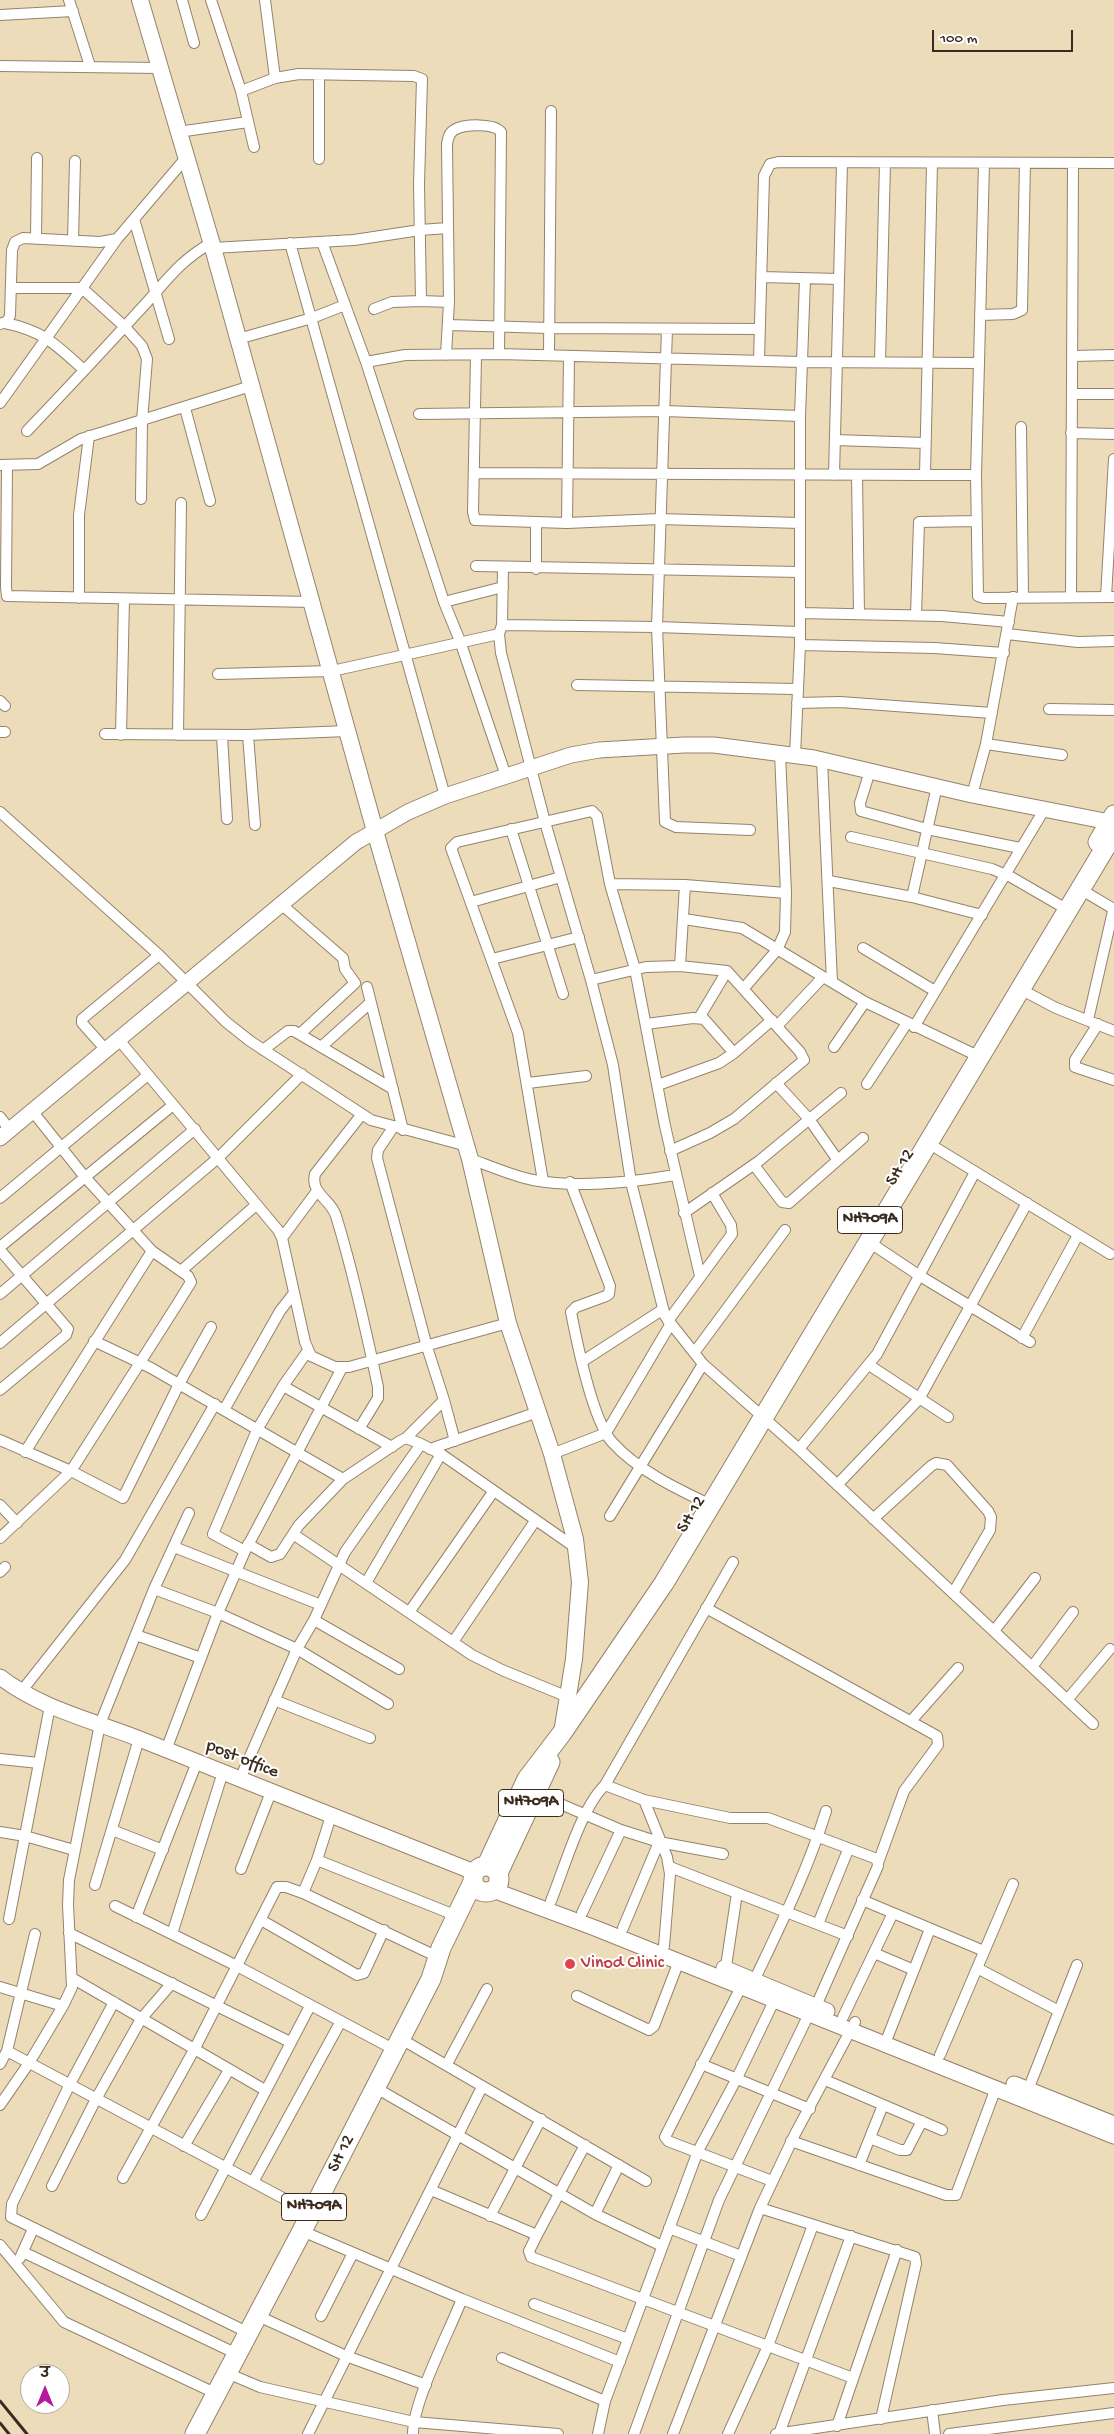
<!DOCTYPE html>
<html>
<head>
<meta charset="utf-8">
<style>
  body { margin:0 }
  #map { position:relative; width:1114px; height:2434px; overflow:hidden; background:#eddcb9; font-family:"Gochi Hand","Playpen Sans Deva",sans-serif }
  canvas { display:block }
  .north { position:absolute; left:20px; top:2364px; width:50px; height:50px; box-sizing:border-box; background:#fff; border:1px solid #b1aaa5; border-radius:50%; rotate:0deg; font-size:14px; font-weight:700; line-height:20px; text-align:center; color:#3b2a1e }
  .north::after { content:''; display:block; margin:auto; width:18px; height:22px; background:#b5179e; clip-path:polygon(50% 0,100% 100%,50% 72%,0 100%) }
  .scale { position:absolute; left:932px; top:30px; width:141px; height:22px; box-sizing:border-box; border:2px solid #3b2a1e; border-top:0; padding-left:6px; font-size:15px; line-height:18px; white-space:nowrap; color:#3b2a1e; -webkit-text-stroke:4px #fff; paint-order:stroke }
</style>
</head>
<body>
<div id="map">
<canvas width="1114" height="2434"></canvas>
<div class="north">उ</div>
<div class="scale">100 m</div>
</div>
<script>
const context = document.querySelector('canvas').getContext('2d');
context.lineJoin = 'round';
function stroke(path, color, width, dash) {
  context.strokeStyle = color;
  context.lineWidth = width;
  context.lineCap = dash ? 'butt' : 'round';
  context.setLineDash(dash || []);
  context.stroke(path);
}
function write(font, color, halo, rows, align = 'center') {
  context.font = font + ' "Gochi Hand",sans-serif';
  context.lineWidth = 4;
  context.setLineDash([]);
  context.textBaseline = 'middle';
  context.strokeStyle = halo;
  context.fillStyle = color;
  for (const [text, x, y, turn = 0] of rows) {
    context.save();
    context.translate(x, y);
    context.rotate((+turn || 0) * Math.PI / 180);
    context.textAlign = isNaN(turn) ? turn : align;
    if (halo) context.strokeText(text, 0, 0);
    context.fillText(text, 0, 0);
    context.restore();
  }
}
const street = new Path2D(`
  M69,0l21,66
  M182,0l12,43
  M211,0l30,91 13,56
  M265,0l10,78
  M0,15l73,-4
  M0,66l159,2
  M319,75v84
  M241,91l34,-13 24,-4 115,2 8,3 -3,105 2,117 28,1
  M178,132l70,-10
  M932,164l-7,311h51
  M134,219l35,120
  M36,238l1,-80
  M73,240l2,-79
  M322,242l44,120 78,240 16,39 46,135
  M290,243l155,553
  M213,248l141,-8 66,-10 28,-2
  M762,277l77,2
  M11,288h71l43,39 17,19 5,13 -5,62 -1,78
  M374,309l18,-7 29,-1
  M980,315l33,-1 9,-4 3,-147
  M5,323c39,8 51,22 79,47
  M0,324l8,-3 2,-6 2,-65 3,-8 8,-4 77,4 17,-3 68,-80
  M449,325l100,3 211,1
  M667,329l-10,298 8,195 11,5 74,3
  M238,339l74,-21 33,-13
  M446,355l3,-53 -2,-158c1,-6 2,-11 7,-14 10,-6 40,-7 47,2l-2,222
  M549,355l2,-244
  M476,356l-3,156 2,8 92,3 92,-4 141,4
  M1073,356l41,-1
  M759,360l5,-184 6,-12 8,-2 336,1
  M366,362l39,-7 94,-1 303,8 177,1 5,-200
  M880,362l5,-199
  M979,363l-3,112 2,121 6,2 130,-1
  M1072,394h42
  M0,403l117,-164
  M185,408l25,93
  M419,414l246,-3 135,5
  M1021,427l2,169
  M27,431c37,-39 74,-78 110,-118 27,-28 39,-50 74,-70
  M1071,433l43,1
  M835,440l90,3
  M0,465l38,-1 43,-25 170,-53
  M7,466l-1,121 1,9 306,6
  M474,473l451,2
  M834,475l8,-312
  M857,475l2,139
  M567,523l2,-167
  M476,566l324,6
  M503,567l-1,58 155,2 142,5
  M536,569v-47
  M1071,597l2,-433
  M1106,597l8,-138
  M79,598v-83l10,-79
  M444,602l59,-15
  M800,613l142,3 67,6
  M916,615l3,-93 57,-1
  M502,625l-3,9 2,19 44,169 46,158 22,85 18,117 34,134 38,48 96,85 294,275
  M1007,634l71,8 36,-1
  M800,645l134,3 70,5
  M218,674l114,-3 167,-37
  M577,685l220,4
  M0,701l5,5
  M797,703l43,-1 152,11
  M1049,709l65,1
  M0,732h5
  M105,734l143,1 99,-4
  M121,735l3,-136
  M178,735l3,-232
  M248,735l7,90
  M222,736l5,83
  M986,744l76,11
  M795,756l5,-111v-229l5,-137
  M822,760l10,222
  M870,771l-10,32 1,8 66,18 93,19
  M972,795l14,-51 27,-147
  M0,812l159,143 67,67 24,19 121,79 96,26
  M511,829l52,165
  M851,837l141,32 19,8 57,33
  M829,881l83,16 70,18
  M610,884l75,1 101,8
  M1080,889l32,19 1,3 -25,109
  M912,897l25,-111
  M471,902l90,-25
  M281,904l62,54 2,11 10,14 -55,51
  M684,919l58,9 123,74 115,55
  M863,948l72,43
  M492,959l87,-22
  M591,980l55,-13 34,-1 5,-81
  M367,987l36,143
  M744,988l33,-38 8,-18 1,-39 -6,-140
  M1020,989l36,19 58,23
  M699,1018l28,-47
  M646,1024l47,-6 11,1 30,34
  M1098,1024l-23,36v7l39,13
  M777,1026l46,-49
  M914,1027l130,-217
  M119,1040l159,190 4,8 23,104 6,14 24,11h14l159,-44
  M321,1047l49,-44
  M834,1047l31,-45
  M106,1050l-24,-27v-4l77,-64
  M263,1050l25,-19h6l99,58
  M528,1083l58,-7
  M776,1083l33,36 28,40
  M867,1084l40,-61
  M658,1085l61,-22 15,-10 38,-33
  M33,1112l51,64 68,75
  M0,1117l10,13
  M394,1126l-16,24 -1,8 50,189 17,53 11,41
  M928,1143l182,111
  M670,1151l40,-18 24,-14 70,-59 -4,-8 -73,-81 -47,-5
  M470,1159c21,7 42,17 63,21 42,8 100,2 142,-5
  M754,1165l28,37 7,1 74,-65
  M543,1181l-25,-148 -67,-185 6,-6 135,-31 5,5 13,68 25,85 30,157 35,150
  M570,1182l40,104 -1,8 -3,2 -30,11 -5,5c6,31 22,108 41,130 25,28 65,47 99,63
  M0,1198l148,-123
  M684,1213l75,-52 82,-68
  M282,1238l35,-47
  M869,1242l51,34 110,66
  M0,1247l173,-142
  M0,1250l68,79 -2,6 -66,55
  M181,1271l75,-66
  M0,1294l195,-165
  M668,1321l64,-87 -1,-9 -19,-32
  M1022,1338l56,-103
  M94,1341l57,27 192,111
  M0,1343l218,-185 84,-84
  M694,1353l91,-123
  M583,1361l79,-51
  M869,1365l79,52
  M283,1386l109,61
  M224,1410l56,-99 14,-18
  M359,1429l19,-31v-11c-12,-57 -25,-116 -42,-171 -5,-17 -26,-22 -21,-42l47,-60
  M406,1438l38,-38
  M0,1440l71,31 52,27 56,-114 32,-57
  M430,1449l108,-37
  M799,1449l78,-95 98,-182
  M552,1454l54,-21 64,-108
  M837,1485l82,-86 108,-196
  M0,1505l17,18
  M610,1516l93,-152
  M873,1519l58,-53 5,-3 11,2 41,46 3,6 -1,13 -37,63
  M293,1534l179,121 30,15 66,27
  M0,1538l71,-67 107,-168 13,-21 -3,-6 -36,-25 -127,201
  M248,1544l23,13 9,-3 19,-29 44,-46 57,-38 6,-3 15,6
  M174,1547l147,58
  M245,1551l-32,-17 44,-104 26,-44 24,-34
  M0,1572l5,-5
  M366,1583l75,-129
  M154,1589l64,24 79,36 91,55
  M706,1608l231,128 1,9 -34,46 -26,72
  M410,1611l83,-119
  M314,1620l85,49
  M994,1631l41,-53
  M136,1635l65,23
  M453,1642l82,-121
  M1032,1667l41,-55
  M20,1693l105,-133 90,-156
  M274,1700l96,38
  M1067,1700l43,-51
  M911,1721l47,-53
  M166,1750l52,-137 27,-62 97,-183
  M0,1759l39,4
  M240,1779l57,-130 17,-29 31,-68 76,-108 20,10 135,94
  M605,1785l128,-223
  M535,1793l86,37 38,12 64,12
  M644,1800l86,18h38l109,41 1,7 -62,140
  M112,1830l51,20
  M0,1832l25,4 49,14
  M317,1860l140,56
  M670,1867l178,69
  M241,1869l30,-77
  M95,1885l44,-146
  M303,1893l14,-33 14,-44
  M862,1900l122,51
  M551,1901c13,-32 30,-93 54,-116l39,15 23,57 3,17 -6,72
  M115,1906l122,60 158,84
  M582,1913l39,-83
  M136,1917l61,-155
  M9,1919l41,-213
  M261,1920l96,55 7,-2 20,-43
  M818,1924l30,-74
  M623,1928l36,-86
  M69,1933l221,109
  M172,1934l51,-162
  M874,1953l40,17
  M977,1968l82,43
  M725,1973l12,-80
  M72,1978l193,112
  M754,1981c26,-55 54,-111 72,-170
  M0,1987l63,19
  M741,1987l-76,150 3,4 104,40
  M577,1996l72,34 5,-4 25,-65
  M114,2002l-44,82 -58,120 -1,13 238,116
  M843,2017l50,-104
  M888,2036l42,-107
  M401,2039l245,142
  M7,2051l304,162
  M940,2055l73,-171
  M0,2064l7,-13 28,-117
  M447,2064l40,-75
  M701,2064l109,45
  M825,2080l117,50
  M376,2088l219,126 67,32
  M1028,2090l49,-125
  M0,2105l29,-42 34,-57 9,-19 -4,-82 1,-25 31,-156 54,-135 35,-76
  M870,2138l30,12h7l15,-29
  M791,2141l155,54h10l40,-107
  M184,2146l45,-76
  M859,2165l24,-60
  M123,2178l71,-128 83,-163h9l17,6 137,65
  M253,2182l88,-161
  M52,2186l44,-87 45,-80 31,-36
  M431,2190l106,45 -8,16 2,6 322,121
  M760,2208l155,49 1,7 -35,155
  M595,2214l24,-49
  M201,2215l109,-209
  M490,2216l51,-97
  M669,2228l72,28
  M302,2231l160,68 158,63
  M537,2235l48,-90
  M0,2245l64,77 153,72
  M23,2252l214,102
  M20,2258l13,-29
  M534,2304l94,35
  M258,2316l88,40 80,29
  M321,2316l32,-63
  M502,2358l103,43
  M227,2373l33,14 154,35 144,12
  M932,2410l3,24
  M837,2426l60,-176
  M308,2434l174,-347
  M413,2434c0,-33 36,-102 49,-135
  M598,2434l7,-33 93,-250 39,-73 37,-77
  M634,2434l85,-234 90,-186
  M673,2434l87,-226 35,-74 60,-112
  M728,2434l40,-88 45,-121
  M776,2434l227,-34 111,-12
  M779,2434l72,-198
  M949,2434l165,-21`);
const secondary = new Path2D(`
  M0,1138l356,-296 52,-30 37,-16 126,-41 28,-5 85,-5h30l100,13 158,37 142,28
  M0,1677c40,31 91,43 137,61 113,45 225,90 337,134
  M493,1890l102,38 519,208
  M724,1968l103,43
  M1014,2084l100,40`);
const primary = new Path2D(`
  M140,0l73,248 162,583 95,328 38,164 44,131 23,85 5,43 -6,77 -12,74`);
const highway = new Path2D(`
  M1098,842l16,-27
  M487,1865l40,-86 35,-46 102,-150 450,-750
  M473 1879a13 13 0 1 1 26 0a13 13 0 1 1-26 0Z
  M498,1873l52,-111
  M195,2434l107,-203 129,-252 10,-31 32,-66`);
const rail = new Path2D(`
  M0,2401l27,33
  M0,2423l9,11`);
const markers = [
  [570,1964,6,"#e0444e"]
];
const shields = [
  [870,1220,65],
  [531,1803,65],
  [314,2207,65]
];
const shieldNames = [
  ["NH709A",870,1220],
  ["NH709A",531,1803],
  ["NH709A",314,2207]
];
const streetNames = [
  ["SH 12",901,1168,-59],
  ["SH 12",692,1515,-59],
  ["post office",242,1760,22],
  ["SH 12",342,2154,-63]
];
const healthNames = [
  ["Vinod Clinic",581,1964]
];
stroke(street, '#94836c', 12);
stroke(secondary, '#94836c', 17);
stroke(primary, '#94836c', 18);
stroke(highway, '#94836c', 21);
stroke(street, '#fff', 10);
stroke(secondary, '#fff', 15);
stroke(primary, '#fff', 16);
stroke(highway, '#fff', 19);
stroke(rail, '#3b2a1e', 3);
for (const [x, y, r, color] of markers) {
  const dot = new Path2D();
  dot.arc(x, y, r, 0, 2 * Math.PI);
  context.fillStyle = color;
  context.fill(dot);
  stroke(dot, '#fff', 2);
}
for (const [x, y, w] of shields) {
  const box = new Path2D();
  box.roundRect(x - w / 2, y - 13.5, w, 27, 4);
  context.fillStyle = '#fff';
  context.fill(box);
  stroke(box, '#3b2a1e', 1);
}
write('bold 16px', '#3b2a1e', null, shieldNames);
write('18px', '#3b2a1e', '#fff', streetNames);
write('18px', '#be3a42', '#fff', healthNames, 'left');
</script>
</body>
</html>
